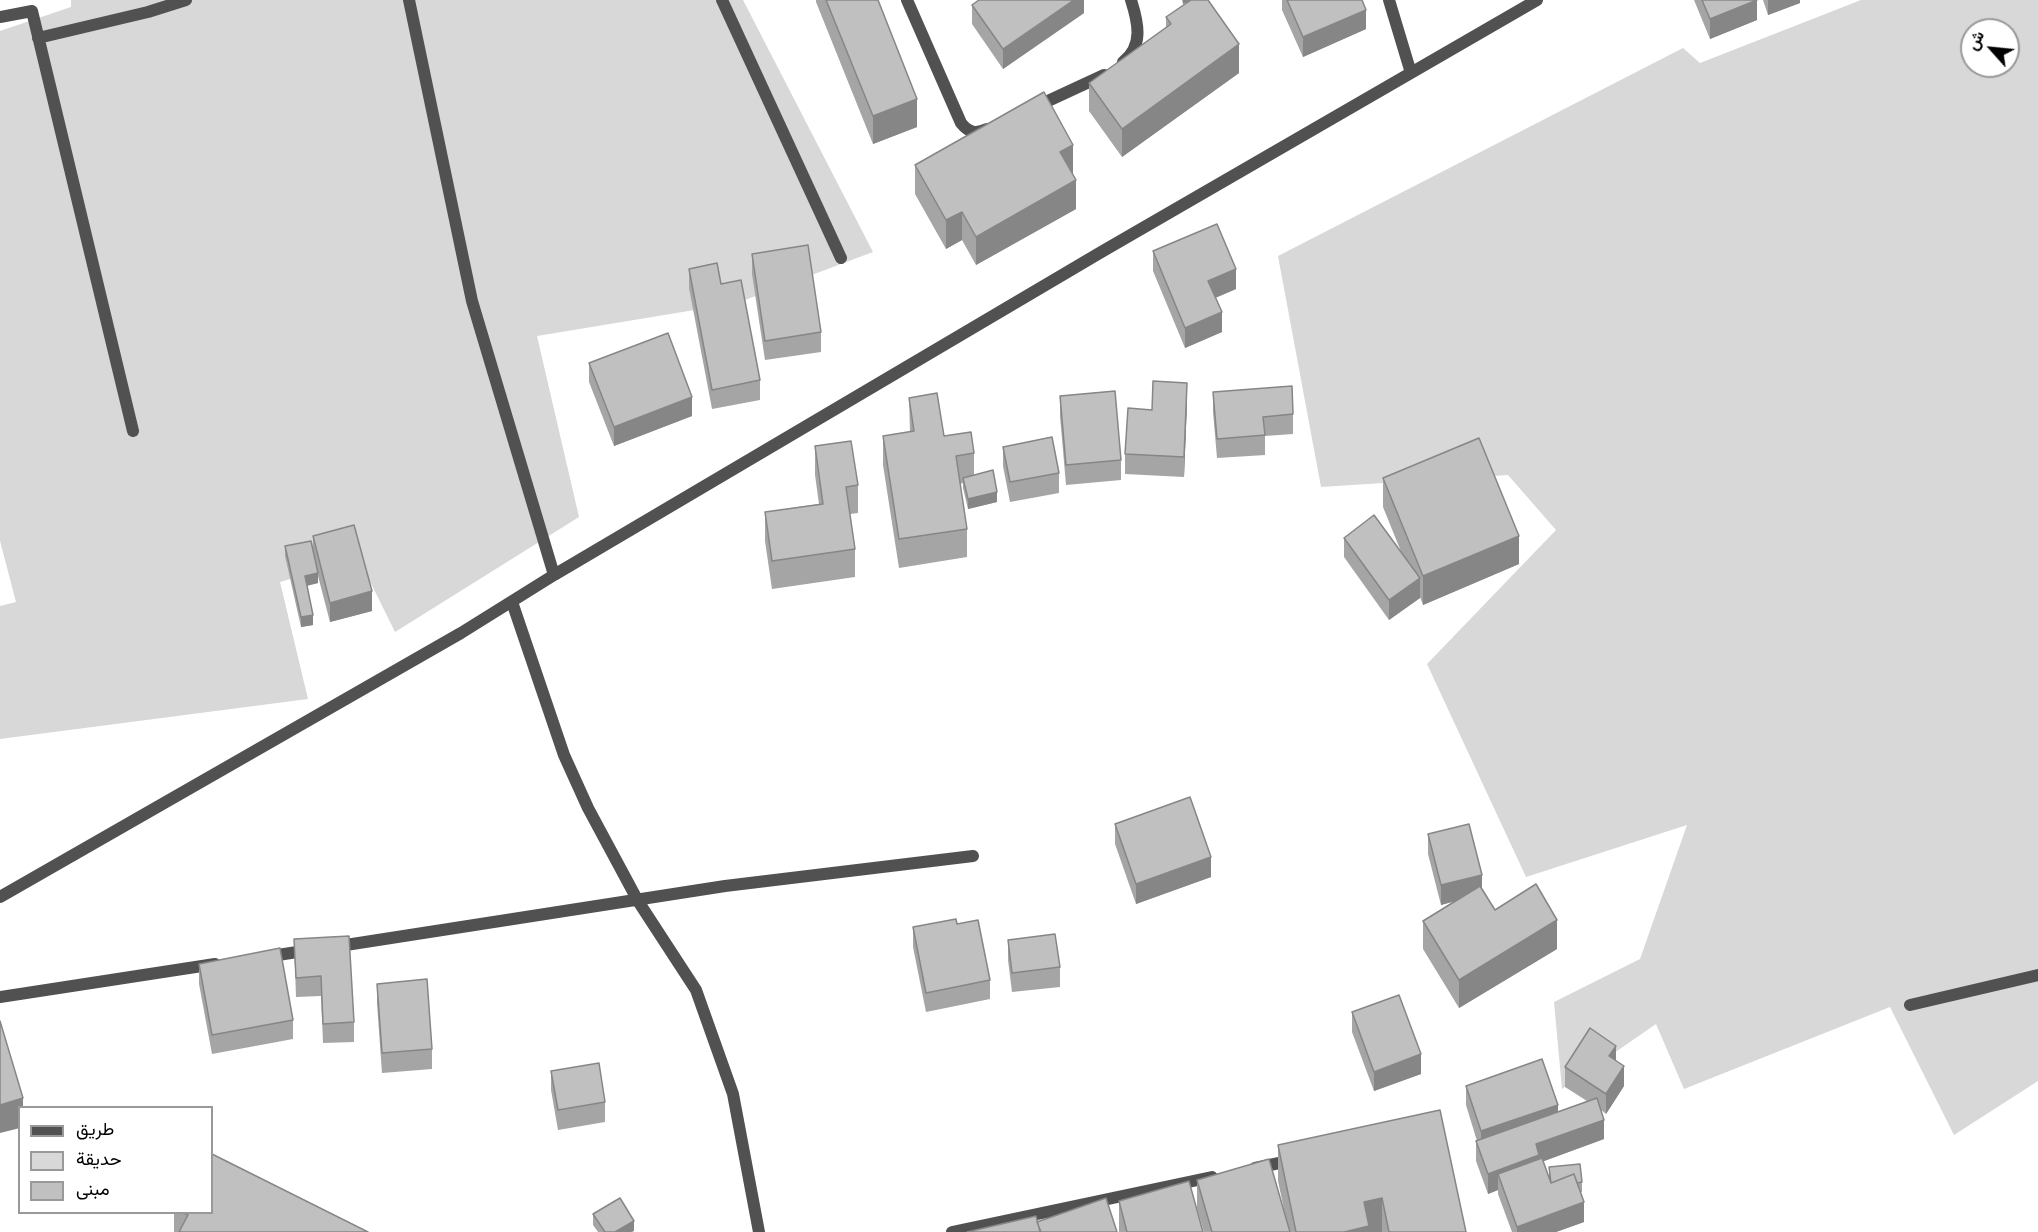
<!DOCTYPE html>
<html>
<head>
<meta charset="utf-8">
<style>
  body { margin:0 }
  #map { position:relative; width:2038px; height:1232px; overflow:hidden; background:#fff; font-family:"Public Sans",Vazirmatn,sans-serif }
  canvas { display:block }
  .legend { position:absolute; left:18px; top:1106px; width:195px; height:108px; box-sizing:border-box; background:#fff; border:2px solid #999; margin:0; padding:8px 10px; list-style:none; font-size:18px; color:#000 }
  .legend li { display:flex; align-items:center; gap:12px; height:30px }
  .legend b { width:30px; border:2px solid #999 }
  .north { position:absolute; left:1960px; top:18px; width:60px; height:60px; box-sizing:border-box; background:#fff; border:2px solid #999; border-radius:50%; rotate:297deg; font-size:16px; font-weight:700; line-height:24px; text-align:center; color:#000 }
  .north::after { content:''; display:block; margin:auto; width:21px; height:27px; background:#000; clip-path:polygon(50% 0,100% 100%,50% 72%,0 100%) }
</style>
</head>
<body>
<div id="map">
<canvas width="2038" height="1232"></canvas>
<ul class="legend">
<li><b style="height:8px;background:#515151"></b>طريق</li>
<li><b style="height:16px;background:#d8d8d8"></b>حديقة</li>
<li><b style="height:16px;background:#c0c0c0"></b>مبنى</li>
</ul>
<div class="north">ش</div>
</div>
<script>
const context = document.querySelector('canvas').getContext('2d');
context.lineJoin = 'round';
function fillPath(path, color) {
  context.fillStyle = color;
  context.fill(path, 'evenodd');
}
function stroke(path, color, width, dash) {
  context.strokeStyle = color;
  context.lineWidth = width;
  context.lineCap = dash ? 'butt' : 'round';
  context.setLineDash(dash || []);
  context.stroke(path);
}
const green = new Path2D(`
  M71,0h672l130,252 -136,51 -200,33 42,181 -184,115 -36,-73 -79,23 28,117 -308,40v-133l16,-4 -16,-61v-510l71,-24z
  M1861,0h177v1081l-84,54 -64,-128 -206,82 -28,-65 -94,65 -8,-87 86,-43 47,-134 -161,52 -99,-213 129,-134 -48,-55 -187,12 -43,-231 405,-208 17,15zM1972,30h36v36h-36z`);
const street = new Path2D(`
  M409,0l63,301 82,274
  M722,0l119,258
  M907,0l54,123c8,10 15,11 26,6
  M1389,0l22,73
  M0,17l32,-6 101,420
  M38,38l110,-26 38,-12
  M1123,62c21,-16 15,-40 8,-62
  M1035,107l69,-32
  M512,602l52,153 24,53 50,93 58,89 37,104 26,138
  M0,897l461,-264 93,-58 549,-324 434,-251
  M333,947l392,-61 248,-30
  M265,957l45,-7
  M0,997l215,-33
  M1910,1005l128,-30
  M1255,1168l39,-8
  M952,1232l260,-55`);
const wall = new Path2D(`
  M816,0h62l39,127 -44,17 -57,-142z
  M1084,0v13l-81,56 -31,-45v-19z
  M1182,0h26l31,73 -117,84 -33,-46v-28l77,-56v-10l22,-15 -5,2z
  M1282,0h80l4,29 -63,28 -21,-47z
  M1694,0h63v20l-47,19z
  M1763,0h37v3l-32,12z
  M915,165l158,8 -1,1 4,35 -100,56 -14,-25 -16,9 -31,-55z
  M1153,251l83,38 -21,9 7,34 -37,16 -32,-77z
  M752,254l69,78v20l-56,8 -13,-86z
  M689,269l32,15 39,96v20l-48,9 -23,-121z
  M589,363l103,53 -78,30 -25,-64z
  M1213,392l80,22v20l-28,2v19l-48,3 -4,-46z
  M1060,396l61,64v20l-55,5 -6,-69z
  M909,398l35,38 30,17v22l23,27 -29,7 -5,-21v-5l-3,1 7,45v28l-68,11 -16,-103v-29l27,-4z
  M1187,402l-3,75 -59,-3v-20l27,-44z
  M815,446l43,39v28l-8,1 5,35v28l-83,12 -7,-48v-29l54,-8 -4,-29z
  M1003,447l56,26v20l-49,9 -7,-36z
  M1383,478l136,86 -96,41 -3,-8v1l-31,22 -45,-63v-19l58,16 -19,-47z
  M313,536l59,75 -42,11 -12,-46v7l-11,3 6,39 -12,2 -16,-71v-10l28,3z
  M1115,824l96,53 -75,27 -21,-60z
  M1428,834l54,54 13,22 62,39 -98,59 -36,-59v-28l31,-20 -13,4 -13,-51z
  M957,924l33,56v19l-64,13 -13,-65v-20z
  M294,939l60,83v20l-31,1 -2,-47 -25,1z
  M1008,940l52,27v20l-48,5 -4,-32z
  M199,964l94,56v19l-81,15 -13,-70z
  M377,984l55,65v20l-50,4 -5,-70z
  M1352,1012l69,62 -47,17 -22,-59z
  M1616,1061l8,25 -18,28 -5,-4 3,29 -61,22 6,18v-12l33,15v10h-1l3,30 -28,10h-44l-14,-38v-4l-10,4 -12,-33v-20h1l-11,-36v-19l92,26 29,-11 -22,-14v-20z
  M551,1071l54,31v20l-47,8 -7,-40z
  M1278,1145l188,87h-262l-7,-24v-28l88,34 -7,-33z
  M1119,1201l84,31h-84z
  M174,1212h38l156,20h-194z
  M593,1214l41,17 -3,1h-33l-5,-7z`);
const shadedWall = new Path2D(`
  M1074,0h10v13l-81,56v-20z
  M1183,0h9l-9,4z
  M1757,0v20l-47,19v-20z
  M1768,0h32v3l-32,12z
  M1366,10v19l-63,28v-20z
  M1239,44v29l-117,84v-28z
  M917,99v28l-44,17v-28z
  M1073,145v28l-13,7v-28z
  M1076,180v29l-100,56v-28z
  M962,212v28l-16,9v-29z
  M1236,269v20l-28,12v-20z
  M1222,312v20l-37,16v-20z
  M1187,383v19l-3,75v-20z
  M692,397v19l-78,30v-19z
  M997,492v10l-29,7v-10z
  M1519,536v28l-96,41v-29z
  M318,573v10l-13,3v-10z
  M1420,578v20l-31,22v-20z
  M372,591v20l-42,11v-19z
  M313,615v10l-12,2v-10z
  M1211,857v20l-75,27v-20z
  M1482,875v19l-41,11v-20z
  M1557,920v29l-98,59v-28z
  M1616,1046v19l-7,-9z
  M1421,1054v20l-47,17v-19z
  M1624,1066v20l-18,28v-20z
  M23,1098v9h-3v21l-20,5v-28z
  M1558,1105v19l-77,27v-20z
  M1604,1120v19l-65,24 -41,11v16l-10,4v-20l48,-30z
  M1382,1198v34h-38l20,-30z
  M1584,1202v20l-28,10h-39v-5z
  M634,1221v10l-3,1h-16z`);
const building = new Path2D(`
  M826,0h52l39,99 -44,17z
  M979,0h95l-71,49 -31,-44z
  M1191,0h17l31,44 -117,85 -33,-46 82,-59 -5,-7z
  M1287,0h75l4,10 -63,27z
  M1702,0h55l-47,19z
  M1044,92l29,53 -13,7 16,28 -100,57 -14,-25 -16,8 -31,-55z
  M1217,224l19,45 -28,12 14,31 -37,16 -32,-77z
  M808,245l13,87 -56,9 -13,-87z
  M717,263l4,21 20,-4 19,100 -48,10 -23,-121z
  M668,333l24,64 -78,30 -25,-64z
  M1153,381l34,2 -3,74 -59,-3 3,-46 24,2z
  M1292,386l1,28 -30,3 2,18 -48,4 -4,-47z
  M1115,391l6,69 -55,5 -6,-69z
  M937,393l7,43 27,-4 3,21 -18,3 11,73 -68,10 -16,-103 31,-5 -5,-33z
  M1052,437l7,36 -49,9 -7,-35z
  M1479,438l40,98 -96,40 -40,-98z
  M851,441l7,44 -12,2 9,62 -83,12 -7,-49 58,-8 -8,-58z
  M993,470l4,22 -29,7 -5,-21z
  M1374,515l46,63 -31,22 -45,-62z
  M354,525l18,66 -42,12 -17,-67z
  M311,541l7,32 -13,3 8,39 -12,2 -16,-71z
  M1190,797l21,60 -75,27 -21,-60z
  M1469,824l13,51 -41,10 -13,-51z
  M1536,884l21,36 -98,60 -36,-59 57,-35 15,24z
  M956,919l1,5 21,-4 12,60 -64,13 -13,-66z
  M1055,934l5,33 -48,6 -4,-33z
  M349,936l5,86 -31,2 -2,-48 -25,2 -2,-39z
  M280,948l13,72 -81,15 -13,-71z
  M427,979l5,70 -50,4 -5,-69z
  M1399,995l22,59 -47,18 -22,-60z
  M0,1021l23,77 -23,7z
  M1590,1028l26,18 -7,10 15,10 -18,28 -41,-27z
  M1542,1059l16,46 -77,26 -15,-45z
  M599,1063l6,39 -47,8 -7,-39z
  M1597,1098l7,22 -68,24 3,11 -51,19 -12,-33z
  M1440,1110l26,122h-77l-7,-34 -18,4 5,24 -25,6h-48l-18,-87z
  M212,1154l156,78h-189l9,-17 -6,-3h30z
  M1542,1158l9,25 23,-9 10,28 -67,25 -19,-53z
  M1269,1159l21,73h-78l-15,-52z
  M1580,1164l2,18 -5,1 -3,-9 -23,9 -2,-16z
  M1189,1181l14,51h-76l-8,-31z
  M620,1198l14,23 -19,11h-10l-12,-18z
  M1106,1198l11,34h-76l-4,-10z
  M1036,1216l4,16h-73z`);
fillPath(green, '#d8d8d8');
stroke(street, '#515151', 12);
fillPath(wall, '#a5a5a5');
fillPath(shadedWall, '#868686');
fillPath(building, '#c0c0c0');
stroke(building, '#868686', 1.5);
</script>
</body>
</html>
